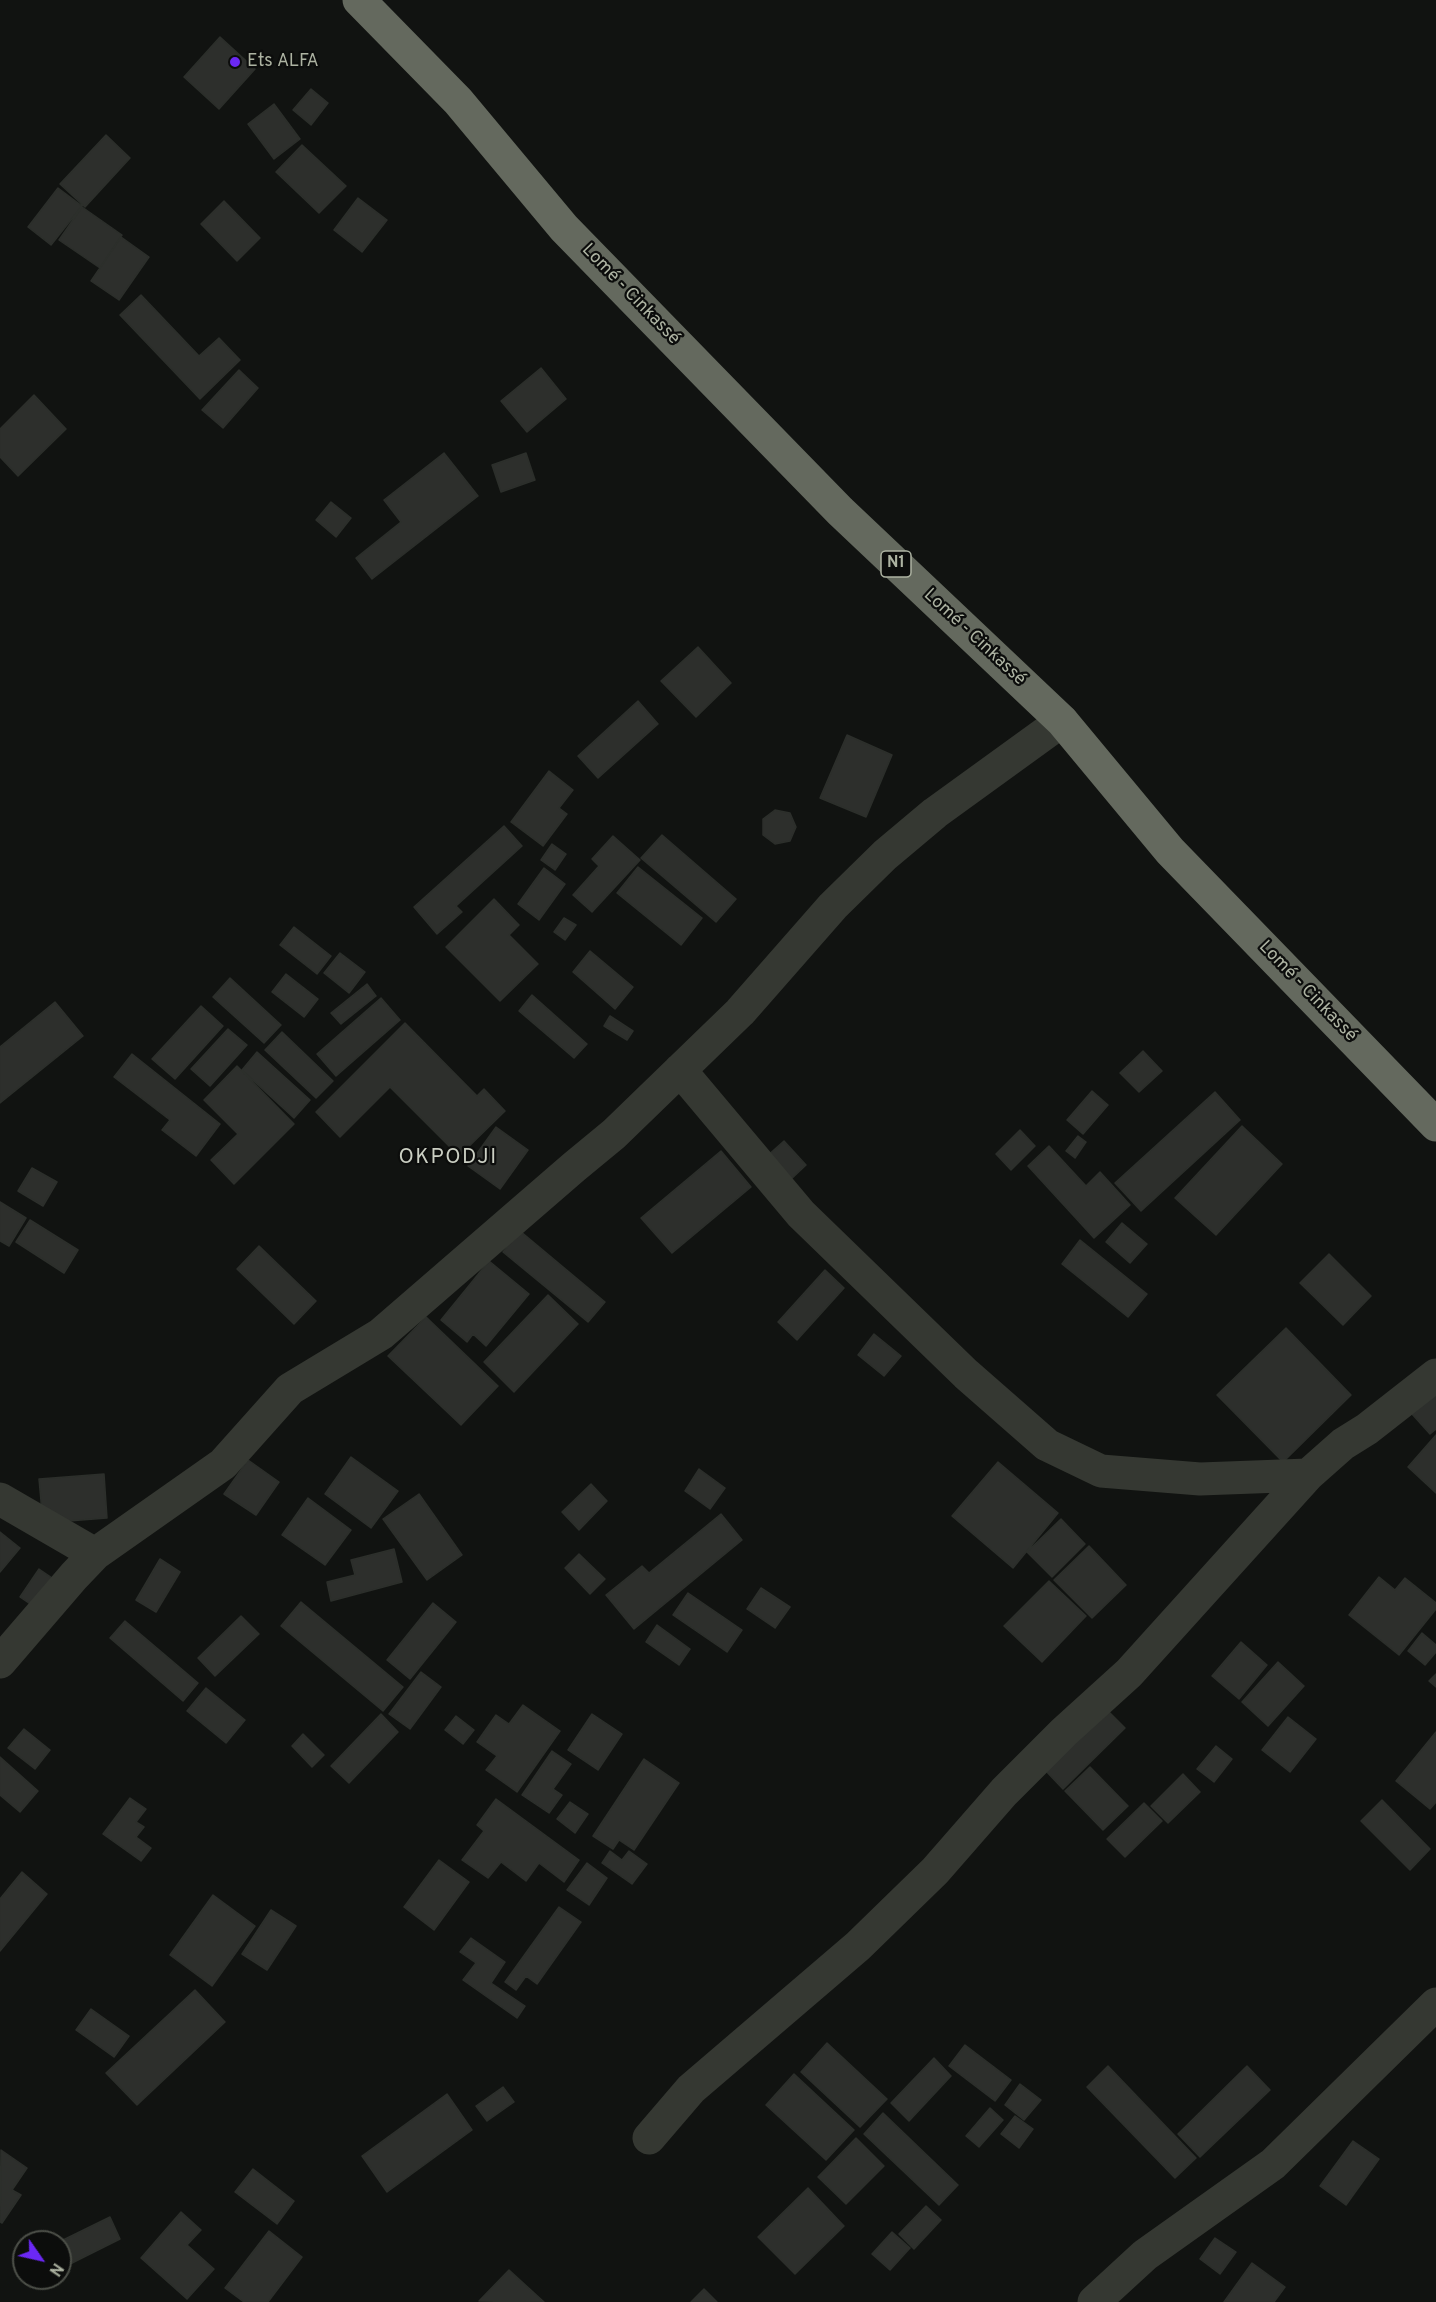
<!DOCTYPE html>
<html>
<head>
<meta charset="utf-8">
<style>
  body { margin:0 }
  #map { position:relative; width:1436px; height:2302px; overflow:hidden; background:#111311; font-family:Overpass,sans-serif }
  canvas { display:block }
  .north { position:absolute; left:12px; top:2230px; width:60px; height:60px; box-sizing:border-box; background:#0c0d0c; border:2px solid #4c4f48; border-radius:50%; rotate:124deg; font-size:16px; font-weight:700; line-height:24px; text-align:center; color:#adb3a2 }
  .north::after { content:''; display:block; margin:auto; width:21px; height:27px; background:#6b28f4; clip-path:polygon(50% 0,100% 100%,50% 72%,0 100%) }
</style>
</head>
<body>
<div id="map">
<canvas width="1436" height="2302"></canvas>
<div class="north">N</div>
</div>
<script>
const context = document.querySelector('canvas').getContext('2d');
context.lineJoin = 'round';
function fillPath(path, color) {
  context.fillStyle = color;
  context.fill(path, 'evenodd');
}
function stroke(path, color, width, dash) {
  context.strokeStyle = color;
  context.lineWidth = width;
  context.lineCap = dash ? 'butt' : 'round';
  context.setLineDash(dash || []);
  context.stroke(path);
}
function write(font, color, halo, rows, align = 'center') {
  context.font = font + ' Overpass,sans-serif';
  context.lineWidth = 4.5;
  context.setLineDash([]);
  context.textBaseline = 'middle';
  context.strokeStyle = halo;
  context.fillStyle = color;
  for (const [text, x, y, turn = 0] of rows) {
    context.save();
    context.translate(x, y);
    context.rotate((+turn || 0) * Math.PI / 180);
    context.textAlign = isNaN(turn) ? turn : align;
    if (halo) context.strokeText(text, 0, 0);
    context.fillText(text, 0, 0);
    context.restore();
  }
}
const building = new Path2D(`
  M220,37l35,32 -36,40 -35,-32z
  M311,89l17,14 -17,22 -18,-15z
  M274,104l26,35 -26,20 -26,-35z
  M106,135l24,23 -45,49 -25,-23z
  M302,145l44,41 -27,27 -43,-41z
  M58,188l24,18 -31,39 -23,-18z
  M358,198l29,22 -25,32 -28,-22z
  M224,201l36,37 -23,23 -36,-37z
  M82,207l40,28 -22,33 -41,-28z
  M121,237l28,20 -30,43 -28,-19z
  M141,295l58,61 20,-18 21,22 -40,39 -80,-84z
  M541,368l25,31 -39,33 -26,-31z
  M239,370l19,18 -35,40 -21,-18z
  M34,395l32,34 -48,47 -18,-19v-28z
  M444,453l34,43 -106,83 -16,-21 45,-36 -17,-22z
  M526,453l9,27 -34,12 -9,-27z
  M331,502l20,16 -15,19 -20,-17z
  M698,647l33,36 -35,34 -35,-36z
  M638,701l20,23 -60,54 -20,-22z
  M847,735l45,20 -26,62 -46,-19z
  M549,771l24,19 -14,18 8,6 -24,32 -32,-24z
  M775,810l15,3 6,14 -6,14 -15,3 -12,-9v-16z
  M504,826l18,20 -66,60 6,6 -25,22 -23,-27z
  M662,835l74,64 -20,23 -75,-64z
  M613,836l27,24 -48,52 -19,-17 26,-29 -7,-7z
  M552,844l14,10 -11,16 -14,-10z
  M638,867l64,51 -21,27 -64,-52z
  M544,868l21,16 -26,36 -21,-16z
  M494,899l25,26 -10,10 29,29 -38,37 -54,-54z
  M564,918l12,7 -11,15 -11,-8z
  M294,927l37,29 -14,18 -37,-29z
  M590,951l43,36 -18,22 -42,-37z
  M340,953l25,19 -16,21 -25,-20z
  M286,974l32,25 -14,18 -32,-25z
  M230,978l51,47 -17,18 -51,-46z
  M367,984l9,12 -35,28 -10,-11z
  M532,995l55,49 -13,14 -55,-47z
  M381,998l19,22 -64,56 -19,-22z
  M55,1002l28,34 -83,67v-56z
  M201,1006l22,20 -48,53 -23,-20z
  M610,1016l23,15 -6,9 -23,-14z
  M405,1023l72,73 7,-7 21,22 -46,45 -69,-69 -50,50 -24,-25z
  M228,1029l19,16 -37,41 -19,-17z
  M282,1032l51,49 -17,17 -51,-48z
  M1143,1051l19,20 -23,21 -19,-19z
  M257,1052l53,48 -16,18 -52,-48z
  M132,1054l88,70 -24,32 -34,-26 8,-10 -56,-43z
  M237,1066l57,58 -60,60 -23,-24 27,-26 -34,-34z
  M1092,1091l16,14 -25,29 -16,-14z
  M1215,1092l25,28 -99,91 -26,-28z
  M1242,1126l40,38 -66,71 -41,-37z
  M496,1127l32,23 -28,39 -32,-23z
  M1020,1130l15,16 -24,24 -15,-16z
  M1078,1136l8,6 -11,16 -9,-7z
  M784,1141l22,24 -18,17 -22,-25z
  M1049,1146l37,40 14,-14 30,33 -36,33 -66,-72z
  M721,1151l30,36 -79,66 -31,-35z
  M32,1168l25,14 -14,24 -25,-15z
  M0,1202l26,16 -17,28 -9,-5z
  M30,1220l48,30 -14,23 -48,-31z
  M1122,1223l25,21 -17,19 -24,-21z
  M520,1231l85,71 -17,20 -85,-70z
  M1080,1240l67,54 -19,23 -66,-53z
  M259,1246l57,55 -22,23 -57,-55z
  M1329,1254l42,42 -28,29 -43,-42z
  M489,1261l40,33 -43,52 -13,-12 -6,8 -26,-22z
  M825,1270l19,18 -47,52 -19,-18z
  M548,1295l30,29 -64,68 -30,-30z
  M426,1317l72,69 -37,39 -73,-69z
  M1286,1328l65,67 -68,67 -66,-67z
  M874,1334l27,22 -17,20 -26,-21z
  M1436,1393v36l-6,5 -18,-20z
  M1436,1435v58l-28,-26z
  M351,1457l47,34 -27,37 -46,-34z
  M248,1460l31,22 -23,33 -32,-21z
  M998,1462l60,51 -45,55 -61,-52z
  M699,1469l26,19 -15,21 -25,-18z
  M104,1474l3,44 -64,5 -4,-44z
  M591,1484l16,17 -28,29 -17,-18z
  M419,1494l43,61 -35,25 -44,-61z
  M308,1498l43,32 -26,35 -43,-30z
  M721,1514l21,26 -108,89 -28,-34 36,-29 7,7z
  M1061,1519l24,25 -33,33 -25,-25z
  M0,1532l20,16 -20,24z
  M1089,1546l37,39 -34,33 -38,-38z
  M394,1549l8,33 -71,19 -4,-19 28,-7 -4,-15z
  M579,1554l26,25 -15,15 -25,-26z
  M160,1559l20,13 -24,40 -20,-12z
  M39,1569l19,13 -19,28 -19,-13z
  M1379,1577l16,13 10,-12 31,25v6l-37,46 -50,-40z
  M1049,1581l37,35 -44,46 -38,-36z
  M761,1588l29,19 -15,21 -28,-19z
  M688,1593l54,37 -15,22 -54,-37z
  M301,1602l102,85 -20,24 -102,-85z
  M433,1603l23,19 -46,57 -23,-19z
  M241,1616l18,18 -44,42 -17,-18z
  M125,1621l73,62 -15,18 -73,-63z
  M657,1625l33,24 -11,16 -33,-23z
  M1422,1633l14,12v7l-11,13 -17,-14z
  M1241,1642l26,23 -28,34 -27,-23z
  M1278,1662l26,24 -36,40 -26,-24z
  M421,1672l20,15 -31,42 -21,-15z
  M1436,1674v13l-7,-6z
  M206,1688l39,32 -19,23 -39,-32z
  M523,1705l37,26 -43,61 -31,-22 11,-14 -20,-14 19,-27 13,9z
  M1105,1708l20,20 -62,61 -19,-20z
  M381,1714l17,18 -49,51 -18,-17z
  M592,1714l30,20 -24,36 -30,-20z
  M456,1716l18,14 -11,14 -18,-14z
  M1288,1717l28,22 -26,33 -28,-22z
  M24,1729l26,21 -15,19 -27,-21z
  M1436,1732v70l-6,7 -34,-28z
  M303,1734l21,21 -12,12 -20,-21z
  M1216,1746l16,13 -18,23 -17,-13z
  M552,1751l19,13 -18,25 9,6 -13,18 -27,-18z
  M0,1757l38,34 -18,21 -20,-17z
  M644,1759l35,24 -45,67 -15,-10 -6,9 -20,-13z
  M1090,1767l38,39 -25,24 -38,-39z
  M1183,1774l17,18 -32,31 -17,-17z
  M130,1798l16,11 -10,13 8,5 -8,10 15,11 -10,13 -38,-27z
  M496,1799l83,61 -15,22 -25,-19 -13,18 -25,-19 -13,16 -26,-18 22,-29 -7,-6z
  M1382,1800l48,49 -20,21 -49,-49z
  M570,1802l18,12 -13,19 -18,-14z
  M1144,1803l18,18 -37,36 -18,-18z
  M610,1851l12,9 7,-9 18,13 -15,20 -30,-21z
  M439,1860l30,22 -35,48 -30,-23z
  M587,1863l20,15 -18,27 -22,-15z
  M22,1872l25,22 -47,57v-52z
  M213,1895l42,31 -43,60 -42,-31z
  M559,1907l22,15 -44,62 -11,-8 -10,14 -11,-8z
  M271,1910l25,16 -29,44 -25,-16z
  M471,1938l34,24 -14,21 34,23 -8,12 -54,-38 13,-17 -16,-11z
  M195,1990l30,32 -88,83 -31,-32z
  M91,2009l38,27 -15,21 -38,-27z
  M827,2043l60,56 -27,28 -59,-55z
  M965,2045l46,35 -16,21 -46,-35z
  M934,2058l17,18 -42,45 -18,-18z
  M1108,2066l88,92 -21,20 -88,-91z
  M1247,2066l23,24 -70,67 -22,-23z
  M794,2074l60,56 -28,30 -60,-55z
  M1020,2084l21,16 -17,20 -19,-15z
  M503,2087l11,15 -27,19 -11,-15z
  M447,2094l25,36 -85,62 -25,-36z
  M990,2108l13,12 -24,27 -13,-11z
  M883,2113l75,72 -19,20 -75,-71z
  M1015,2116l18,13 -14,19 -18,-14z
  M856,2138l28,28 -38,38 -28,-27z
  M1353,2141l26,18 -33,46 -26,-19z
  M1,2150l26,18 -15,22 9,5 -19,28 -2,-1z
  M253,2169l41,32 -17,23 -42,-32z
  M808,2188l36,38 -49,48 -37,-37z
  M926,2206l15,14 -27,29 -15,-15z
  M181,2212l20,18 -14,15 27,24 -27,30 -46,-41z
  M110,2217l10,22 -50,25 -11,-22z
  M269,2231l33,26 -34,45h-24l-19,-14z
  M892,2232l18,16 -20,22 -18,-16z
  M1215,2238l21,14 -16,22 -20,-15z
  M1252,2263l33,24 -11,15h-50z
  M509,2270l35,32 -65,-1z
  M704,2289l13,13h-26z`);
const minor = new Path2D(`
  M680,1070l121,144 165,160 81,71 54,26 99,8 108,-4
  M0,1499l95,55
  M0,1662l74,-86 21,-22 128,-90 67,-75 91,-55 193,-167 40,-33 126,-122 93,-106 52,-51 50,-42 127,-92
  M649,2138l42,-49 167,-143 77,-75 69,-79 60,-60 65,-59 179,-198 35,-31 24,-15 69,-54
  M1094,2302l51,-47 128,-91 163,-160`);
const highway = new Path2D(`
  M359,0l99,101 106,127 276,283 222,210 108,130 266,274`);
const markers = [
  [235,62,6,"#6b28f4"]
];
const shields = [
  [896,564,30]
];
const shieldNames = [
  ["N1",896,564]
];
const poiNames = [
  ["Ets ALFA",247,62]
];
const streetNames = [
  ["Lomé - Cinkassé",630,295,46],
  ["Lomé - Cinkassé",974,638,43],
  ["Lomé - Cinkassé",1307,992,46]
];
const quarterNames = [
  ["OKPODJI",448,1159]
];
fillPath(building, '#2d2f2c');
stroke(building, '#2c2f2b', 1.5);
stroke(minor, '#353832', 33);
stroke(highway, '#64695e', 33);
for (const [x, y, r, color] of markers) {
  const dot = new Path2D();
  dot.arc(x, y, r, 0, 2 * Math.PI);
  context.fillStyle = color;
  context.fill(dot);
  stroke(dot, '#0c0d0c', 2);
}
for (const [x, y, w] of shields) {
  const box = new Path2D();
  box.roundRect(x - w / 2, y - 13, w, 26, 4.5);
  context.fillStyle = '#0c0d0c';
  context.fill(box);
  stroke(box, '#adb3a2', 1.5);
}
write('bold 16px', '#adb3a2', null, shieldNames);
write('18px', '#adb3a2', '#0c0d0c', poiNames, 'left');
write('18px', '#adb3a2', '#0c0d0c', streetNames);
context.letterSpacing = '1.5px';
write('21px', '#cbcfc3', '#0c0d0c', quarterNames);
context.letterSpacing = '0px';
</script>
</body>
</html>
